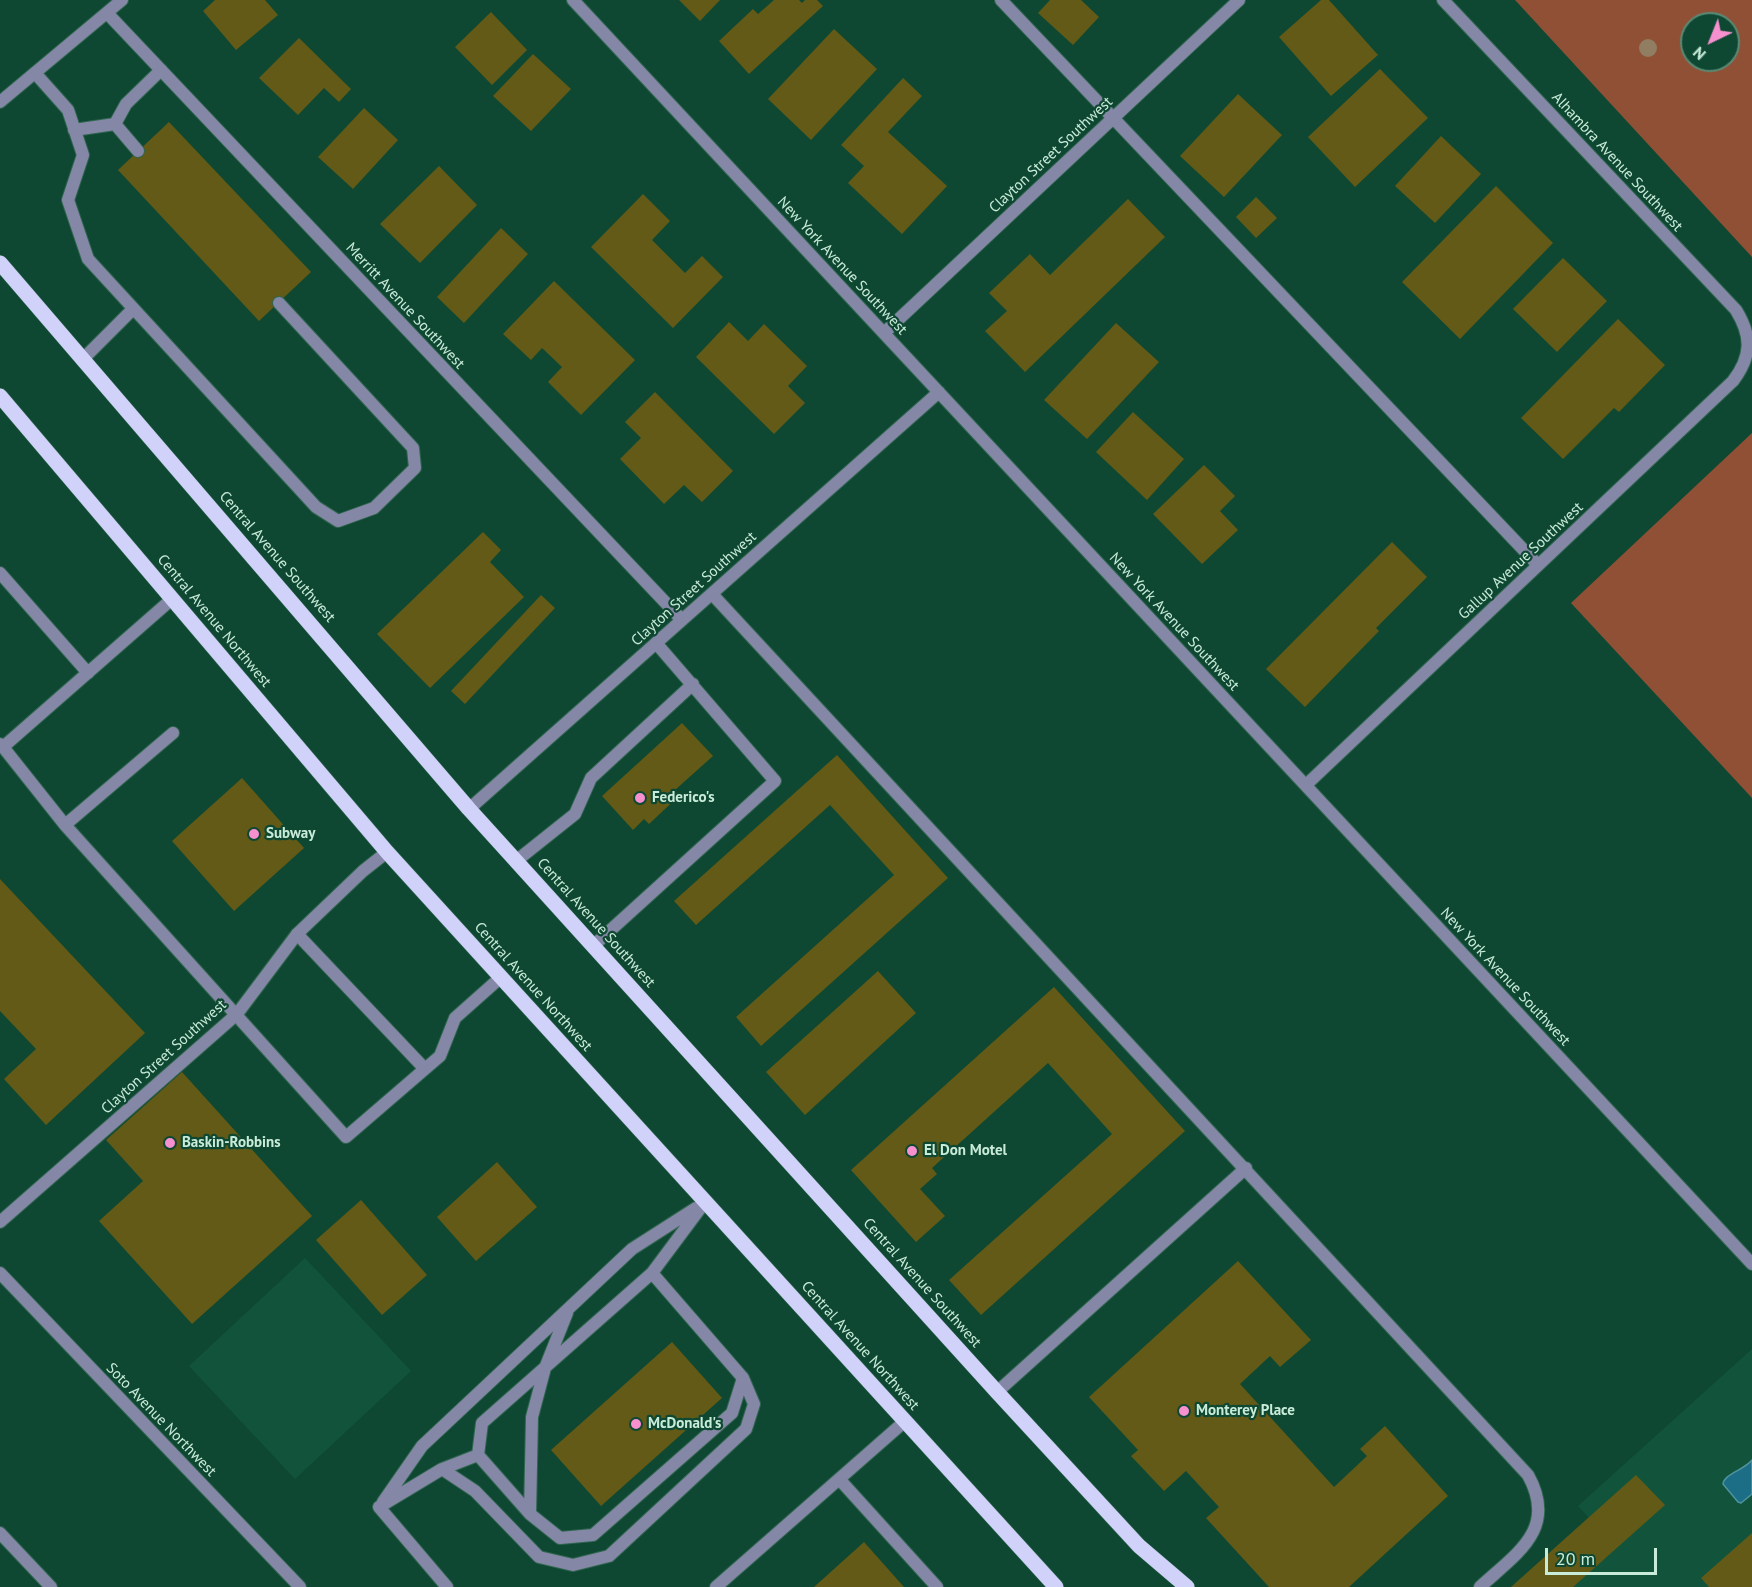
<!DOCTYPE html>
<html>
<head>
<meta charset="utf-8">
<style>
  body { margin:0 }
  #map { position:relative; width:1752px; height:1587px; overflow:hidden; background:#0f4832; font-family:"PT Sans",sans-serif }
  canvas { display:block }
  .north { position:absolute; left:1680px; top:12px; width:60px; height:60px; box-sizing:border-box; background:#0f4832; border:2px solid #598a75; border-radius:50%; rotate:223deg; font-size:16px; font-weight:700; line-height:24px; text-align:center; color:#c9ecda }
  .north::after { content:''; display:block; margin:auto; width:21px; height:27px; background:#f690cf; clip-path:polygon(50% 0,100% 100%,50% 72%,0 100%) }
  .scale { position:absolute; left:1545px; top:1548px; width:112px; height:27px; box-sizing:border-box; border:3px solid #c9ecda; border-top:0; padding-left:8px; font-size:18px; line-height:21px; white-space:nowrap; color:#c9ecda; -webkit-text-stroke:4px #0f4832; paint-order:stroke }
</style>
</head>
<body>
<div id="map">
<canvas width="1752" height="1587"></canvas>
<div class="north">N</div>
<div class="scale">20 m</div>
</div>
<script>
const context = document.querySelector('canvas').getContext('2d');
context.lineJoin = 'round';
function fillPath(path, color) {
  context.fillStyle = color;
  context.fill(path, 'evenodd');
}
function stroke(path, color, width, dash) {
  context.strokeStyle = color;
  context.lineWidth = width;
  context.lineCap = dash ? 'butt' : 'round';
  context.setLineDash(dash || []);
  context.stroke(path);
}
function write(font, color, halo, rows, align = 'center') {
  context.font = font + ' "PT Sans",sans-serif';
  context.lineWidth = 4.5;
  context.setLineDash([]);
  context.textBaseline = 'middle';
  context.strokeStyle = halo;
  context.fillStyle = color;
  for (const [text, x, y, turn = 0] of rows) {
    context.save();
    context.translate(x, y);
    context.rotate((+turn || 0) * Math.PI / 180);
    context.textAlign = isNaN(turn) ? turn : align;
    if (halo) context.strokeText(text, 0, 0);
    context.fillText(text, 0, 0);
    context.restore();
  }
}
const built = new Path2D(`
  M305,1258l106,113 -116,108 -106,-113z
  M1752,1349v238h-241l78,-69 -11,-12z`);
const green = new Path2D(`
  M1515,0h237v257zM1692,24h36v36h-36z
  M1752,433v365l-181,-195z`);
const water = new Path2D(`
  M1752,1460v34l-11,9 -3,-1 -15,-18c1,-10 21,-14 29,-24z`);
const building = new Path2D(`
  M215,0h50l13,15 -42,35 -33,-39z
  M679,0h41l-20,21z
  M774,0h25l3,3 3,-3h12l6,6 -74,68 -30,-33 34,-32 5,5z
  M1050,0h31l18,17 -26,28 -35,-32z
  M1321,0h8l49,55 -47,41 -52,-59z
  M491,12l36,38 -35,35 -37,-38z
  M834,29l43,40 -66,71 -43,-41z
  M299,38l52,51 -12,13 -15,-14 -26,27 -39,-37z
  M533,54l38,35 -40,42 -38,-35z
  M1380,69l48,49 -73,69 -47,-50z
  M903,78l19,18 -34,36 59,54 -45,48 -54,-51 16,-17 -23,-21z
  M1238,94l44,41 -58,62 -44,-41z
  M364,108l34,32 -45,49 -35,-32z
  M169,122l142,150 -52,49 -141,-151z
  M1441,136l40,38 -46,49 -40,-37z
  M439,166l38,39 -57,58 -40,-39z
  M1496,186l57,57 -93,96 -58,-57z
  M643,194l27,27 -18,19 33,33 17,-17 21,21 -50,51 -82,-81z
  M1256,197l21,21 -21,20 -20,-21z
  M1128,199l37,38 -140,135 -40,-41 22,-20 -18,-18 41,-39 20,21z
  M501,228l27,26 -64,69 -27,-26z
  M1563,258l44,43 -50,51 -44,-43z
  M554,281l81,79 -54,55 -33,-33 14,-15 -20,-19 -11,12 -28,-26z
  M1618,319l47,46 -46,47 -5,-4 -51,51 -42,-41z
  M729,322l19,19 16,-17 43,42 -19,20 17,17 -31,31 -78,-77z
  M1116,323l43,39 -72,77 -43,-39z
  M655,392l78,79 -31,31 -18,-17 -20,19 -44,-45 21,-21 -16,-16z
  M1133,412l51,47 -37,41 -51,-48z
  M1204,465l31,31 -15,15 18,19 -36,34 -49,-50z
  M483,532l18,18 -11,12 34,35 -94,91 -53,-54z
  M1392,542l35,35 -51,51 3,3 -74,76 -39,-38z
  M541,595l14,13 -90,96 -14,-13z
  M682,723l31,33 -38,34 5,5 -31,29 -5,-5 -11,11 -31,-34z
  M837,755l111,123 -187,168 -25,-29 158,-142 -64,-70 -134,120 -22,-24z
  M242,778l62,70 -70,63 -62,-70z
  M0,879l145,154 -99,92 -42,-46 32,-30 -36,-38z
  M878,971l38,42 -111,102 -39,-43z
  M1054,987l131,144 -204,184 -32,-35 163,-146 -64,-71 -116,105 5,6 -17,15 25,27 -29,26 -65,-72z
  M182,1072l130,144 -120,108 -93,-103 44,-40 -37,-41z
  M497,1162l40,45 -61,54 -39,-44z
  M361,1200l66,75 -45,40 -66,-75z
  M1238,1261l73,79 -31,27 -10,-11 -30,28 94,103 33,-31 -7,-7 25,-23 63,70 -99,91h-80l-63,-69 13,-11 -33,-36 -22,20 -33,-35 7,-6 -49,-53z
  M672,1342l50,56 -121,108 -50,-56z
  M1636,1475l29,30 -92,82h-62z
  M1752,1533v54h-43l-8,-9z
  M864,1542l40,45h-90z`);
const service = new Path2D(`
  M1001,0l537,565
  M35,73l33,37 15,45 -15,45 20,59 228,248 22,14 36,-13 41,-40 -2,-20 -134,-145
  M115,124l11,-20 35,-34
  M74,130l41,-6 23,27
  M83,359l50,-50
  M0,573l88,100
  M712,594l816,881c30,54 -11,78 -48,112
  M0,744l3,3 169,-148
  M3,747l62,78 281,312 94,-81 15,-38 45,-40
  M65,825l108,-92
  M516,861l59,-47 16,-36 102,-94
  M297,934l128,135
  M593,946l182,-165 -119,-138
  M997,1392l249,-224
  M478,1455l4,-32 170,-150
  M442,1469l36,-14 52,59 30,24 33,-3 139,-122 11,-35
  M840,1480l97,107
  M383,1502l39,-56 210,-197 64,-41
  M379,1507l63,-38 33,22 64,66 34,8 36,-9 137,-127 8,-25 -11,-26 -91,-105 53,-71
  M379,1507l68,80
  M530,1514l2,-97 13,-49 22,-55
  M716,1587l188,-165`);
const minor = new Path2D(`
  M573,0l1179,1264
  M107,13l575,607
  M0,102l122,-102
  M884,333l355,-333
  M1306,785l427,-404c19,-25 19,-45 3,-71l-293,-310
  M469,809l470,-417
  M0,1222l237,-208 60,-80 66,-63 24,-19
  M0,1273l300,314
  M0,1533l51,54`);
const primary = new Path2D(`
  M0,263l469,546 528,583 142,154 48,41
  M0,396l387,456 669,735`);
const trees = [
  [1648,48]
];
const markers = [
  [640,798,6,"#f690cf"],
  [254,834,6,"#f690cf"],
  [170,1143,6,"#f690cf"],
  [912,1151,6,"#f690cf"],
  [1184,1411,6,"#f690cf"],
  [636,1424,6,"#f690cf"]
];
const streetNames = [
  ["Clayton Street Southwest",1051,155,-43],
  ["Alhambra Avenue Southwest",1617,162,47],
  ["New York Avenue Southwest",842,266,47],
  ["Merritt Avenue Southwest",405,306,47],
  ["Central Avenue Southwest",277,557,49],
  ["Gallup Avenue Southwest",1521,561,-43],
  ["Clayton Street Southwest",694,589,-42],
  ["Central Avenue Northwest",214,621,50],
  ["New York Avenue Southwest",1174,622,47],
  ["Central Avenue Southwest",596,923,48],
  ["New York Avenue Southwest",1505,977,47],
  ["Central Avenue Northwest",533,987,48],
  ["Clayton Street Southwest",164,1057,-42],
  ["Central Avenue Southwest",922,1283,48],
  ["Central Avenue Northwest",860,1346,48],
  ["Soto Avenue Northwest",161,1420,46]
];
const poiNames = [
  ["Federico's",652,798],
  ["Subway",266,834],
  ["Baskin-Robbins",182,1143],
  ["El Don Motel",924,1151],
  ["Monterey Place",1196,1411],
  ["McDonald's",648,1424]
];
fillPath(built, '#11543b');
fillPath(green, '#8f5035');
fillPath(water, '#1c6d86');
stroke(water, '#50939f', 1.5);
fillPath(building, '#625a16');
stroke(service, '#306650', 14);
stroke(minor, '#306650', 14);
stroke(primary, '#306650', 16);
stroke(service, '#8587a6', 12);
stroke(minor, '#8587a6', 12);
stroke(primary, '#d0d2f9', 15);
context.fillStyle = '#917d61';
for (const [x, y] of trees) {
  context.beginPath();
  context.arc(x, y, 9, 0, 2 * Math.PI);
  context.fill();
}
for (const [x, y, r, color] of markers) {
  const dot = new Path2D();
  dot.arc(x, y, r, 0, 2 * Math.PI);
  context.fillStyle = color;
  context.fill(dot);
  stroke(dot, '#0f4832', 2);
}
write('15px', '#c9ecda', '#0f4832', streetNames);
write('bold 15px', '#c9ecda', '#0f4832', poiNames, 'left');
</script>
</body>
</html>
